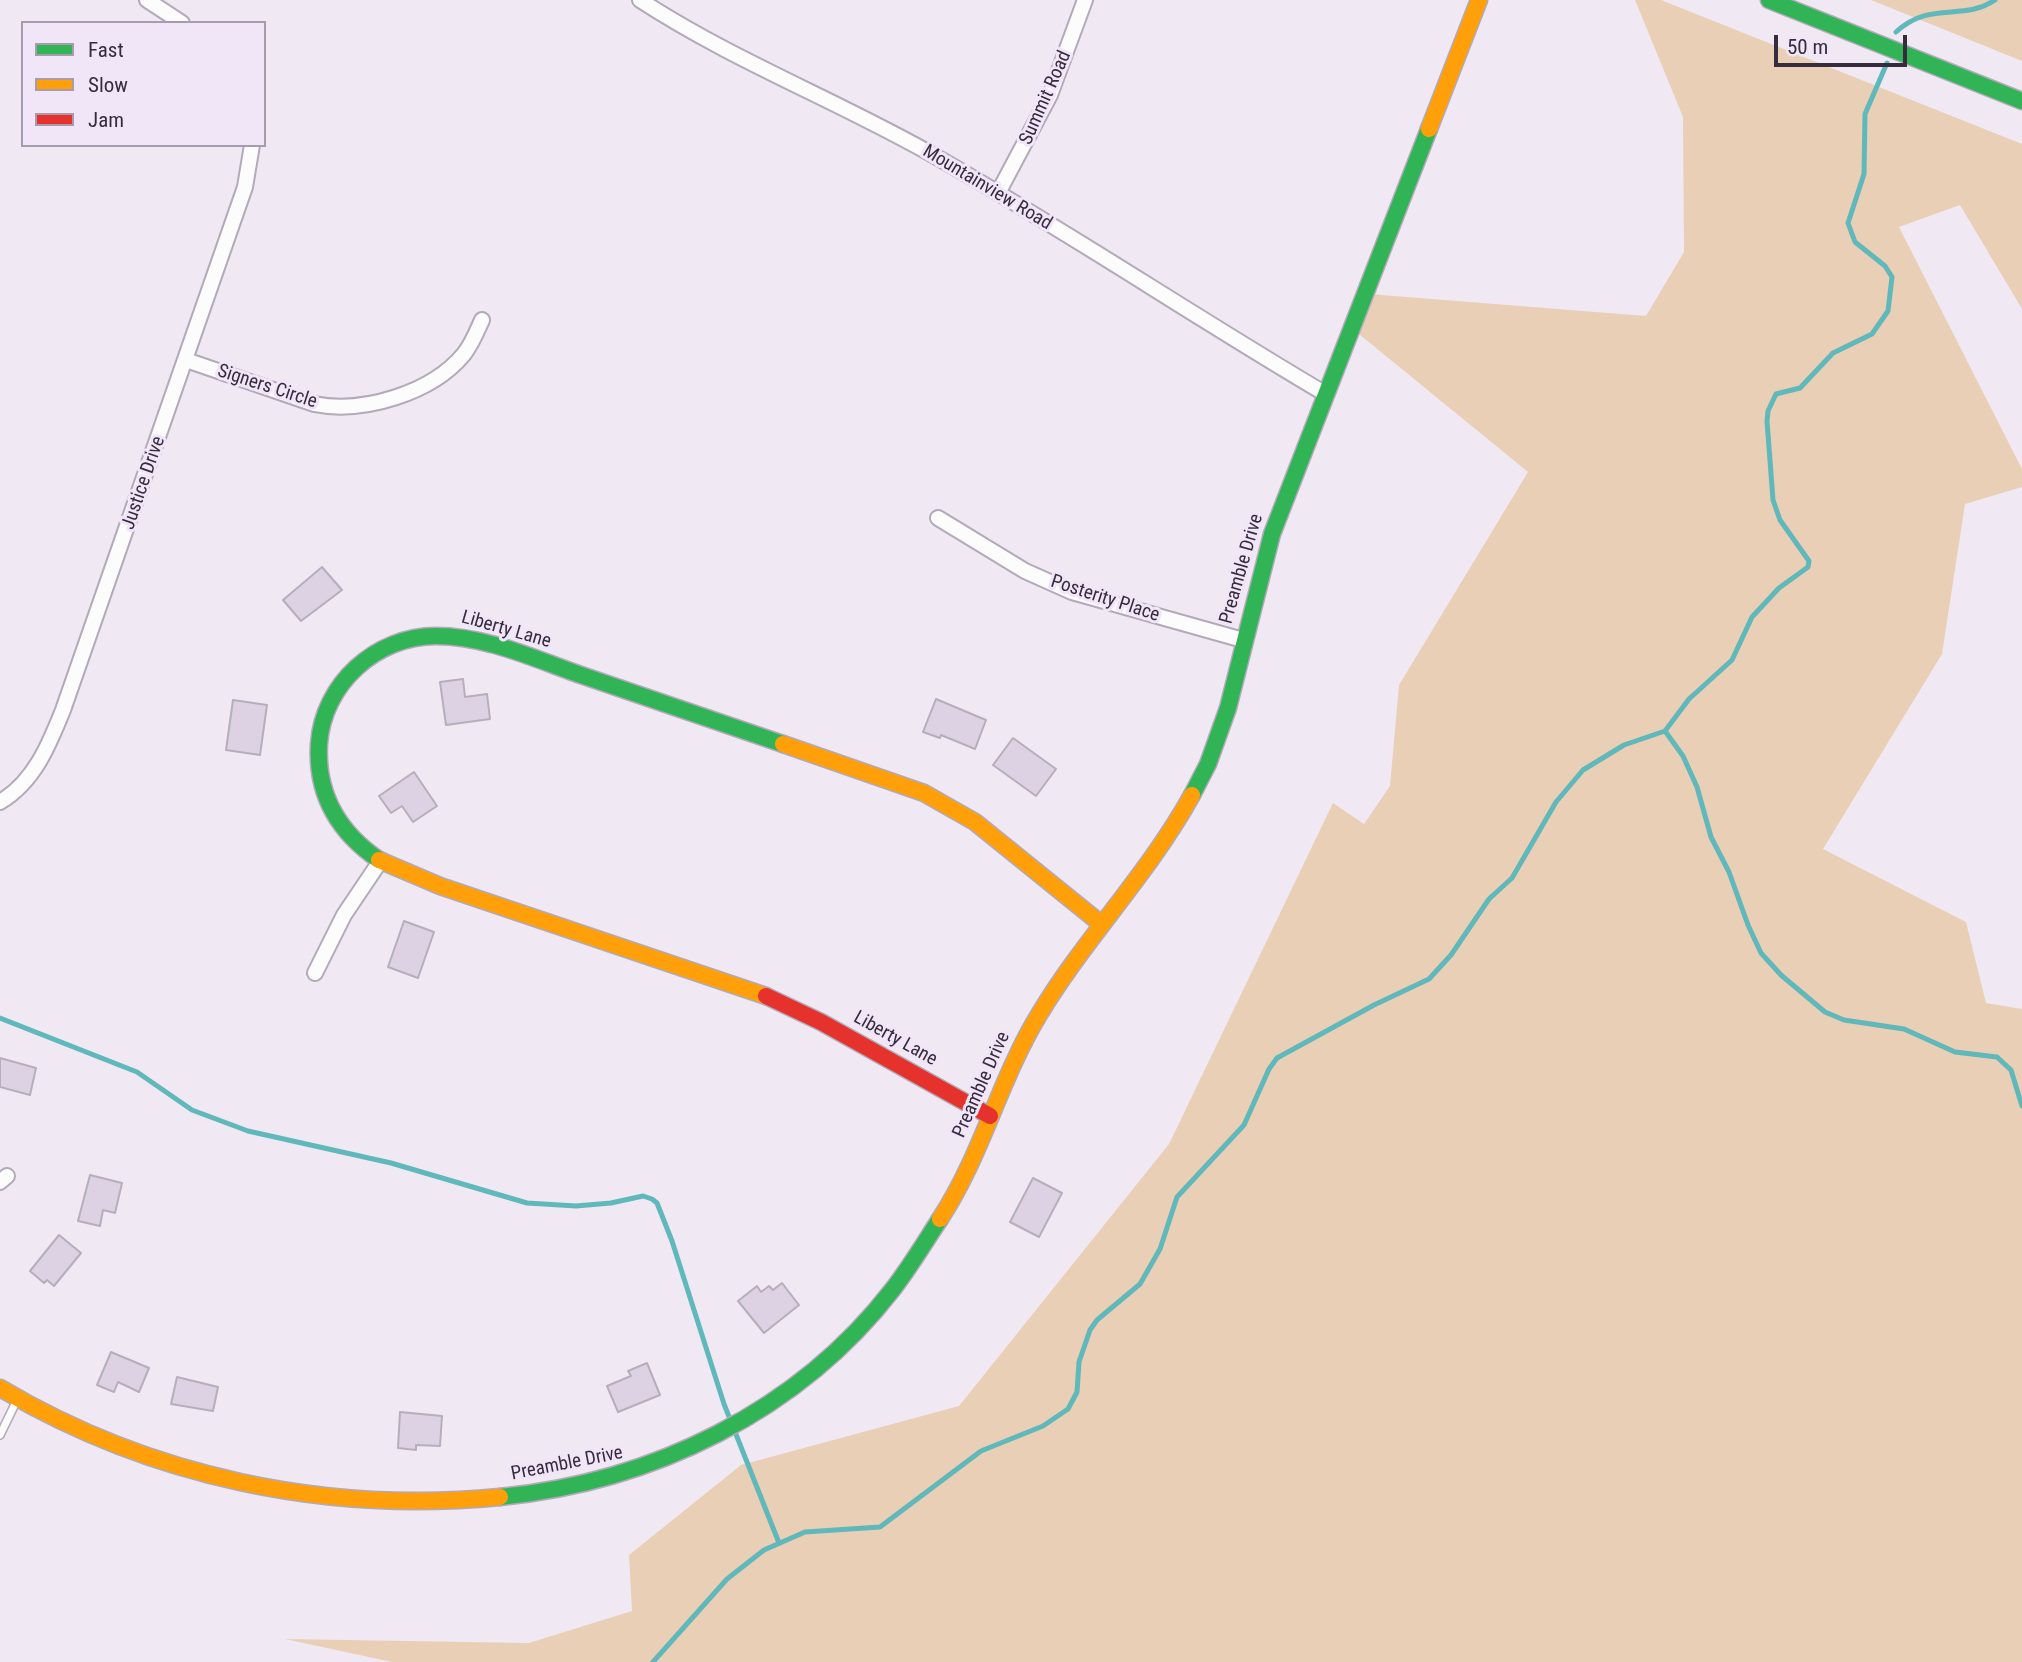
<!DOCTYPE html>
<html>
<head>
<meta charset="utf-8">
<style>
  body { margin:0 }
  #map { position:relative; width:2022px; height:1662px; overflow:hidden; background:#f0e9f4; font-family:"Roboto Condensed",sans-serif }
  canvas { display:block }
  .legend { position:absolute; left:21px; top:21px; width:245px; height:126px; box-sizing:border-box; background:#f1e5f8; border:2px solid #a79bae; margin:0; padding:9px 12px; list-style:none; font-size:21px; color:#372b3e }
  .legend li { display:flex; align-items:center; gap:14px; height:35px }
  .legend b { width:35px; border:2px solid #a79bae }
  .scale { position:absolute; left:1774px; top:35px; width:133px; height:32px; box-sizing:border-box; border:4px solid #372b3e; border-top:0; padding-left:9px; font-size:21px; line-height:24px; white-space:nowrap; color:#372b3e; -webkit-text-stroke:5px #f1e5f8; paint-order:stroke }
</style>
</head>
<body>
<div id="map">
<canvas width="2022" height="1662"></canvas>
<ul class="legend">
<li><b style="height:9px;background:#30b455"></b>Fast</li>
<li><b style="height:9px;background:#ff9f0a"></b>Slow</li>
<li><b style="height:9px;background:#e5322d"></b>Jam</li>
</ul>
<div class="scale">50 m</div>
</div>
<script>
const context = document.querySelector('canvas').getContext('2d');
context.lineJoin = 'round';
function fillPath(path, color) {
  context.fillStyle = color;
  context.fill(path, 'evenodd');
}
function stroke(path, color, width, dash) {
  context.strokeStyle = color;
  context.lineWidth = width;
  context.lineCap = dash ? 'butt' : 'round';
  context.setLineDash(dash || []);
  context.stroke(path);
}
function write(font, color, halo, rows, align = 'center') {
  context.font = font + ' "Roboto Condensed",sans-serif';
  context.lineWidth = 6;
  context.setLineDash([]);
  context.textBaseline = 'middle';
  context.strokeStyle = halo;
  context.fillStyle = color;
  for (const [text, x, y, turn = 0] of rows) {
    context.save();
    context.translate(x, y);
    context.rotate((+turn || 0) * Math.PI / 180);
    context.textAlign = isNaN(turn) ? turn : align;
    if (halo) context.strokeText(text, 0, 0);
    context.fillText(text, 0, 0);
    context.restore();
  }
}
const green = new Path2D(`
  M1635,0h26l361,144v165l-62,-104 -61,22 123,242v18l-57,17 -23,150 -119,195 143,73 20,81 36,6v653h-1630l-107,-23 244,4 103,-32 -3,-56 112,-90 218,-59 210,-262 164,-341 31,21 26,-38 9,-101 129,-213 -174,-142 15,-36 277,22 38,-64 -1,-135z
  M1871,0h151v61z`);
const stream = new Path2D(`
  M1896,32c34,-32 67,-10 99,-32
  M1665,731l18,25 14,31 14,50 18,35 19,53 13,28 20,22 44,37 19,8 60,9 51,23 42,5 14,13 11,36
  M0,1018l137,54 55,38 56,21 143,32 136,40 49,3 35,-3 32,-7 9,3 5,4 15,38 52,163 55,139
  M653,1662l74,-83 37,-29 41,-18 75,-5 101,-76 62,-25 25,-17 9,-17 2,-30 11,-32 7,-10 43,-36 20,-35 17,-52 67,-72 25,-56 8,-11 97,-53 55,-26 22,-24 38,-56 23,-21 44,-76 27,-32 41,-25 41,-14 24,-32 43,-39 20,-43 27,-29 29,-21 1,-6 -29,-41 -7,-20 -6,-79 1,-10 8,-17 24,-6 33,-35 39,-19 16,-23 4,-34 -7,-11 -30,-24 -7,-19 16,-49 1,-60 22,-51`);
const building = new Path2D(`
  M322,567l20,23 -41,31 -18,-21z
  M463,679l2,18 22,-3 3,25 -44,6 -6,-43z
  M936,699l50,21 -11,29 -34,-14 -1,3 -17,-6z
  M233,700l34,5 -7,50 -34,-5z
  M1013,738l43,31 -20,27 -43,-31z
  M414,772l23,34 -24,16 -11,-16 -11,7 -12,-17z
  M404,921l30,11 -16,46 -30,-11z
  M0,1058l36,10 -6,27 -30,-8z
  M90,1175l32,8 -7,30 -12,-3 -3,16 -22,-5z
  M1033,1178l29,15 -23,44 -29,-15z
  M59,1235l22,18 -27,33 -7,-6 -3,3 -14,-12z
  M782,1283l17,22 -35,28 -26,-32 19,-15 4,6 8,-6 4,4z
  M111,1352l38,16 -10,24 -21,-10 -4,10 -17,-7z
  M647,1363l13,32 -42,17 -11,-26 24,-10 -3,-5z
  M177,1377l41,10 -5,24 -42,-7z
  M400,1412l42,4 -2,30 -24,-1v5l-18,-2z`);
const lane = new Path2D(`
  M0,1435l17,-35`);
const street = new Path2D(`
  M147,0l35,23
  M640,0c95,62 201,102 300,159 130,74 255,158 384,234
  M998,193l52,-98 35,-95
  M186,360l128,44c49,10 118,-11 150,-50 8,-10 13,-23 18,-34
  M938,518l87,53 47,21 171,48
  M0,802c34,-20 49,-57 63,-92l182,-523 7,-42
  M315,973l29,-58 37,-55
  M0,1182l7,-6`);
const fast = new Path2D(`
  M1769,0l253,101
  M1192,795l16,-31 20,-56 44,-174 157,-405
  M379,860c-41,-28 -63,-66 -60,-116 4,-60 57,-108 117,-108 49,0 97,22 142,38 69,23 137,47 205,70
  M500,1497c152,-15 298,-85 393,-208 17,-22 32,-47 47,-70`);
const slow = new Path2D(`
  M1429,129l50,-129
  M783,744l141,49 51,29 125,101
  M379,860l61,26 326,110
  M940,1219c42,-64 60,-141 100,-206 46,-76 109,-140 152,-218
  M0,1388c150,89 326,126 500,109`);
const jam = new Path2D(`
  M766,996l55,26 169,94`);
const streetNames = [
  ["Summit Road",1046,98,-66],
  ["Mountainview Road",987,188,31],
  ["Signers Circle",267,387,18],
  ["Justice Drive",144,483,-71],
  ["Preamble Drive",1242,569,-74],
  ["Posterity Place",1105,599,18],
  ["Liberty Lane",506,630,16],
  ["Liberty Lane",895,1039,29],
  ["Preamble Drive",982,1085,-66],
  ["Preamble Drive",567,1464,-11]
];
fillPath(green, '#e9cfb6');
stroke(stream, '#60b8ba', 5);
fillPath(building, '#ddd1e4');
stroke(building, '#b7aebb', 2);
stroke(lane, '#b2aab8', 10);
stroke(street, '#b2aab8', 18);
stroke(fast, '#b2aab8', 19);
stroke(slow, '#b2aab8', 19);
stroke(jam, '#b2aab8', 19);
stroke(lane, '#fdfcfd', 7);
stroke(street, '#fdfcfd', 14);
stroke(fast, '#30b455', 16);
stroke(slow, '#ff9f0a', 16);
stroke(jam, '#e5322d', 16);
write('19px', '#372b3e', '#f1e5f8', streetNames);
</script>
</body>
</html>
